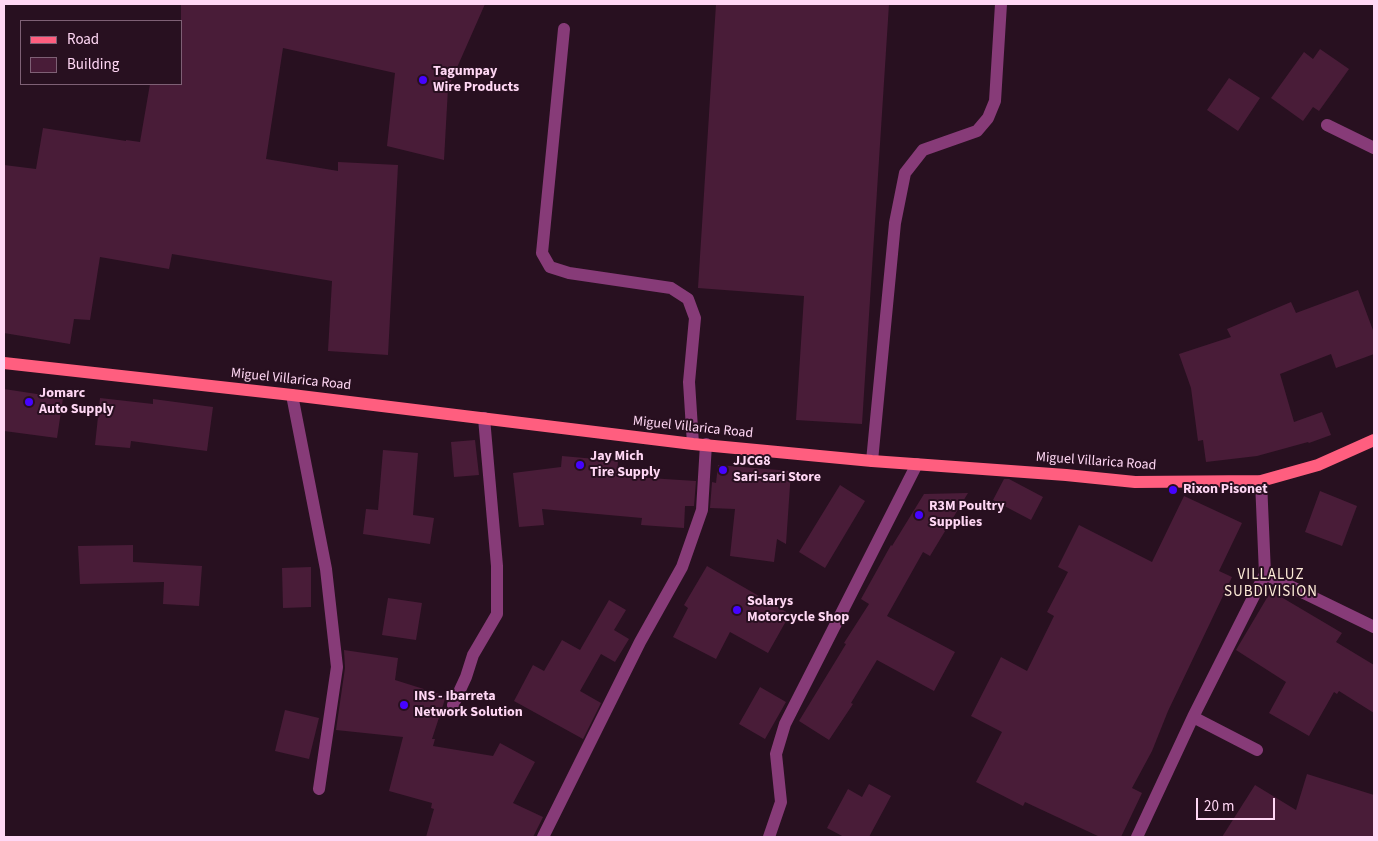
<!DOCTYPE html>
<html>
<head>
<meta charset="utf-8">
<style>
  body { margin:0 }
  #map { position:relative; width:1378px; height:841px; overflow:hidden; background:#281020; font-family:"Source Sans 3",sans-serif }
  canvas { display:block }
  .frame { position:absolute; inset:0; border:5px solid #ffd7f4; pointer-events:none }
  .legend { position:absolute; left:20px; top:20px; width:162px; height:65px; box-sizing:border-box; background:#281020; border:1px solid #7e6075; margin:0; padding:6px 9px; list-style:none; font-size:15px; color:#ffd7f4 }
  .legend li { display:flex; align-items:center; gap:10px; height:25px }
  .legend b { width:25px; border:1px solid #7e6075 }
  .scale { position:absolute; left:1196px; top:798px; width:79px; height:22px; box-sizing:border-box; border:2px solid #ffd7f4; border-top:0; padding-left:6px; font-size:15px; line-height:18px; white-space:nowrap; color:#ffd7f4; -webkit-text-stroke:4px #281020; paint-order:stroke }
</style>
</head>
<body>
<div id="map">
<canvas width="1378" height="841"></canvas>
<div class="frame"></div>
<ul class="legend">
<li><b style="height:6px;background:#ff5e7f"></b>Road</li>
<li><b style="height:14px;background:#491c38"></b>Building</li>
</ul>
<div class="scale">20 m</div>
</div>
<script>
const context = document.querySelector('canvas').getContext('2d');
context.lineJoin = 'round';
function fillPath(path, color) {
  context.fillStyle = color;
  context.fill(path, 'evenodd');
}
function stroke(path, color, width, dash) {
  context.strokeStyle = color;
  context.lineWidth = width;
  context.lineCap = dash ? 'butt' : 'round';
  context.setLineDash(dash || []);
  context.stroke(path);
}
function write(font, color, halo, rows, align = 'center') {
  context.font = font + ' "Source Sans 3",sans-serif';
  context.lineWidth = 4;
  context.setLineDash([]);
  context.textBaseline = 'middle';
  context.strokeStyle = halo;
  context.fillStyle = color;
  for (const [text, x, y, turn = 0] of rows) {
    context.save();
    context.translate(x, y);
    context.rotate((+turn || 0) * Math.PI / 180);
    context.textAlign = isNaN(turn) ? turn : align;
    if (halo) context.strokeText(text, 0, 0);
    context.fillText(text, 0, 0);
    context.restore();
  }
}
const building = new Path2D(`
  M181,4h304l-37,84 -4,72 -57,-14 8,-73 -112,-25 -17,111 72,12v-9l60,3 -10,190 -60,-4 4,-70 -160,-27 -3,15 -69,-12 -10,63 -16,-1 -4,25 -66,-11v-168l32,4 7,-41 83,13v-1l14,2 10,-58h31z
  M716,4h173l-27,420 -66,-4 8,-124 -106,-8z
  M1320,49l29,20 -30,42 -6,-4 -10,14 -32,-23 33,-46 9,7z
  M1229,78l31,20 -22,33 -31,-21z
  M1358,290l16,43v21l-38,14 -5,-14 -51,20 14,48 28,-10 9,23 -22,8 -1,-1 -51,14 -51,6 -3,-22 -5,1 -7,-53 -12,-34 52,-17 -4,-8 64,-27 5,11z
  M4,389l59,9 -6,40 -53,-7z
  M100,398l53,6v-5l60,8 -6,44 -76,-10 -1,7 -35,-3z
  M475,440l4,35 -25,2 -3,-35z
  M383,450l35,3 -5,62 21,3 -4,26 -67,-10 3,-25 12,1z
  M562,456l56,5 -1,15 79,5 -2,25h-9l-1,22 -43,-3 1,-7 -100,-9 2,16 -25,2 -6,-54 48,-6z
  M718,465l73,6 -5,73 -9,-5 -3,23 -44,-6 5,-47 -25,-1 2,-26 4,1z
  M1004,479h5l34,18 -12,23 -38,-20z
  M840,485l25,16 -40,67 -26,-16z
  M1320,491l37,15 -15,40 -37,-14z
  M968,493l-38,63 -7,-4 -36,64 68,36 -21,39 -57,-31 -26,43 2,1 -24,36 -30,-19 47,-77 -2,-1 25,-39 -8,-5 30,-54 1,1 32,-52z
  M1184,496l58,27 -23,48 13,6 -64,134 -16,40 -20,37 10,5 -21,44h-21l-75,-35 -2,4 -47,-24 26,-50 -31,-16 30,-59 26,14 27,-55 -7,-4 21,-40 -10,-5 21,-42 73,37z
  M133,545v17l69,4 -3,40 -36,-2 1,-22 -84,2 -2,-38z
  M707,566l83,48 -22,39 -38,-21 -14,27 -43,-22 15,-29 -4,-3z
  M311,567v40l-28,1 -1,-40z
  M1271,591l71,42 -6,9 38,23v48l-35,-22 -2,3 -3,-2 -25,44 -40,-23 17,-31 -50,-32z
  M388,598l34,5 -6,37 -34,-5z
  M609,600l17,10 -12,20 15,9 -14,23 -14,-8 -21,37 21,12 -18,36 -69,-38 19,-36 11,6 18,-31 18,10z
  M344,650l54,8 -3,22 51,16 -14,43h3l-2,7 60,10 7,-13 35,19 -22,41 30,14 -10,20h-107l8,-28 -3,-1 1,-5 -43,-12 14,-54 -67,-7 9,-62z
  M760,687l26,15 -21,37 -26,-15z
  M285,710l34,8 -10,41 -34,-8z
  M1307,774l67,21v42h-152l33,-52 41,25z
  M869,784l22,12 -22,41h-25l-17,-9 21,-39 14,8z`);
const minor = new Path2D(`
  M564,29l-22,224 8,14 19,6 102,15 17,11 7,19 -6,64 4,62
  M1327,125l47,23
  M292,395l34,174 11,98 -18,122
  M872,461l23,-238 10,-50 18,-23 54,-19 11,-13 7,-17 6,-97
  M1265,574l109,53
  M453,705l13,-28 7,-22 24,-41v-48l-13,-148
  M1193,717l64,33
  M543,837l97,-195 42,-75 20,-57 4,-66
  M769,837l12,-35 -5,-48 9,-30 132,-260
  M1137,837l56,-120 72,-143 -4,-93`);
const major = new Path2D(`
  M4,363l288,32 401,49 179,17 194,14 69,7 126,-1 57,-16 56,-25`);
const markers = [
  [423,80,5,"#4603ff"],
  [29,402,5,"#4603ff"],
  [580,465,5,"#4603ff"],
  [723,470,5,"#4603ff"],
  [1173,490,5,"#4603ff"],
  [919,515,5,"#4603ff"],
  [737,610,5,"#4603ff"],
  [404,705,5,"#4603ff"]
];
const poiNames = [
  ["Tagumpay",433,72],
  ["Wire Products",433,88],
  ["Jomarc",39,394],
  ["Auto Supply",39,410],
  ["Jay Mich",590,457],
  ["Tire Supply",590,473],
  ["JJCG8",733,462],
  ["Sari-sari Store",733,478],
  ["Rixon Pisonet",1183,490],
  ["R3M Poultry",929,507],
  ["Supplies",929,523],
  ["Solarys",747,602],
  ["Motorcycle Shop",747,618],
  ["INS - Ibarreta",414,697],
  ["Network Solution",414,713]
];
const streetNames = [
  ["Miguel Villarica Road",291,380,6],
  ["Miguel Villarica Road",693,428,6],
  ["Miguel Villarica Road",1096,462,4]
];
const neighbourhoodNames = [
  ["VILLALUZ",1271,576],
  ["SUBDIVISION",1271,593]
];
fillPath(building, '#491c38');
stroke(minor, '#873b78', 12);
stroke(major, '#ff5e7f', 12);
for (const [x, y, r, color] of markers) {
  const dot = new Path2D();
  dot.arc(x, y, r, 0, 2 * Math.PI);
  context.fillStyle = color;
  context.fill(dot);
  stroke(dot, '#281020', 2);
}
write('bold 14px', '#ffd7f4', '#281020', poiNames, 'left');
write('14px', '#ffd7f4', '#281020', streetNames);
context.letterSpacing = '1px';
write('15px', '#ffedd9', '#281020', neighbourhoodNames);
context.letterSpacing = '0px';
</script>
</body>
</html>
